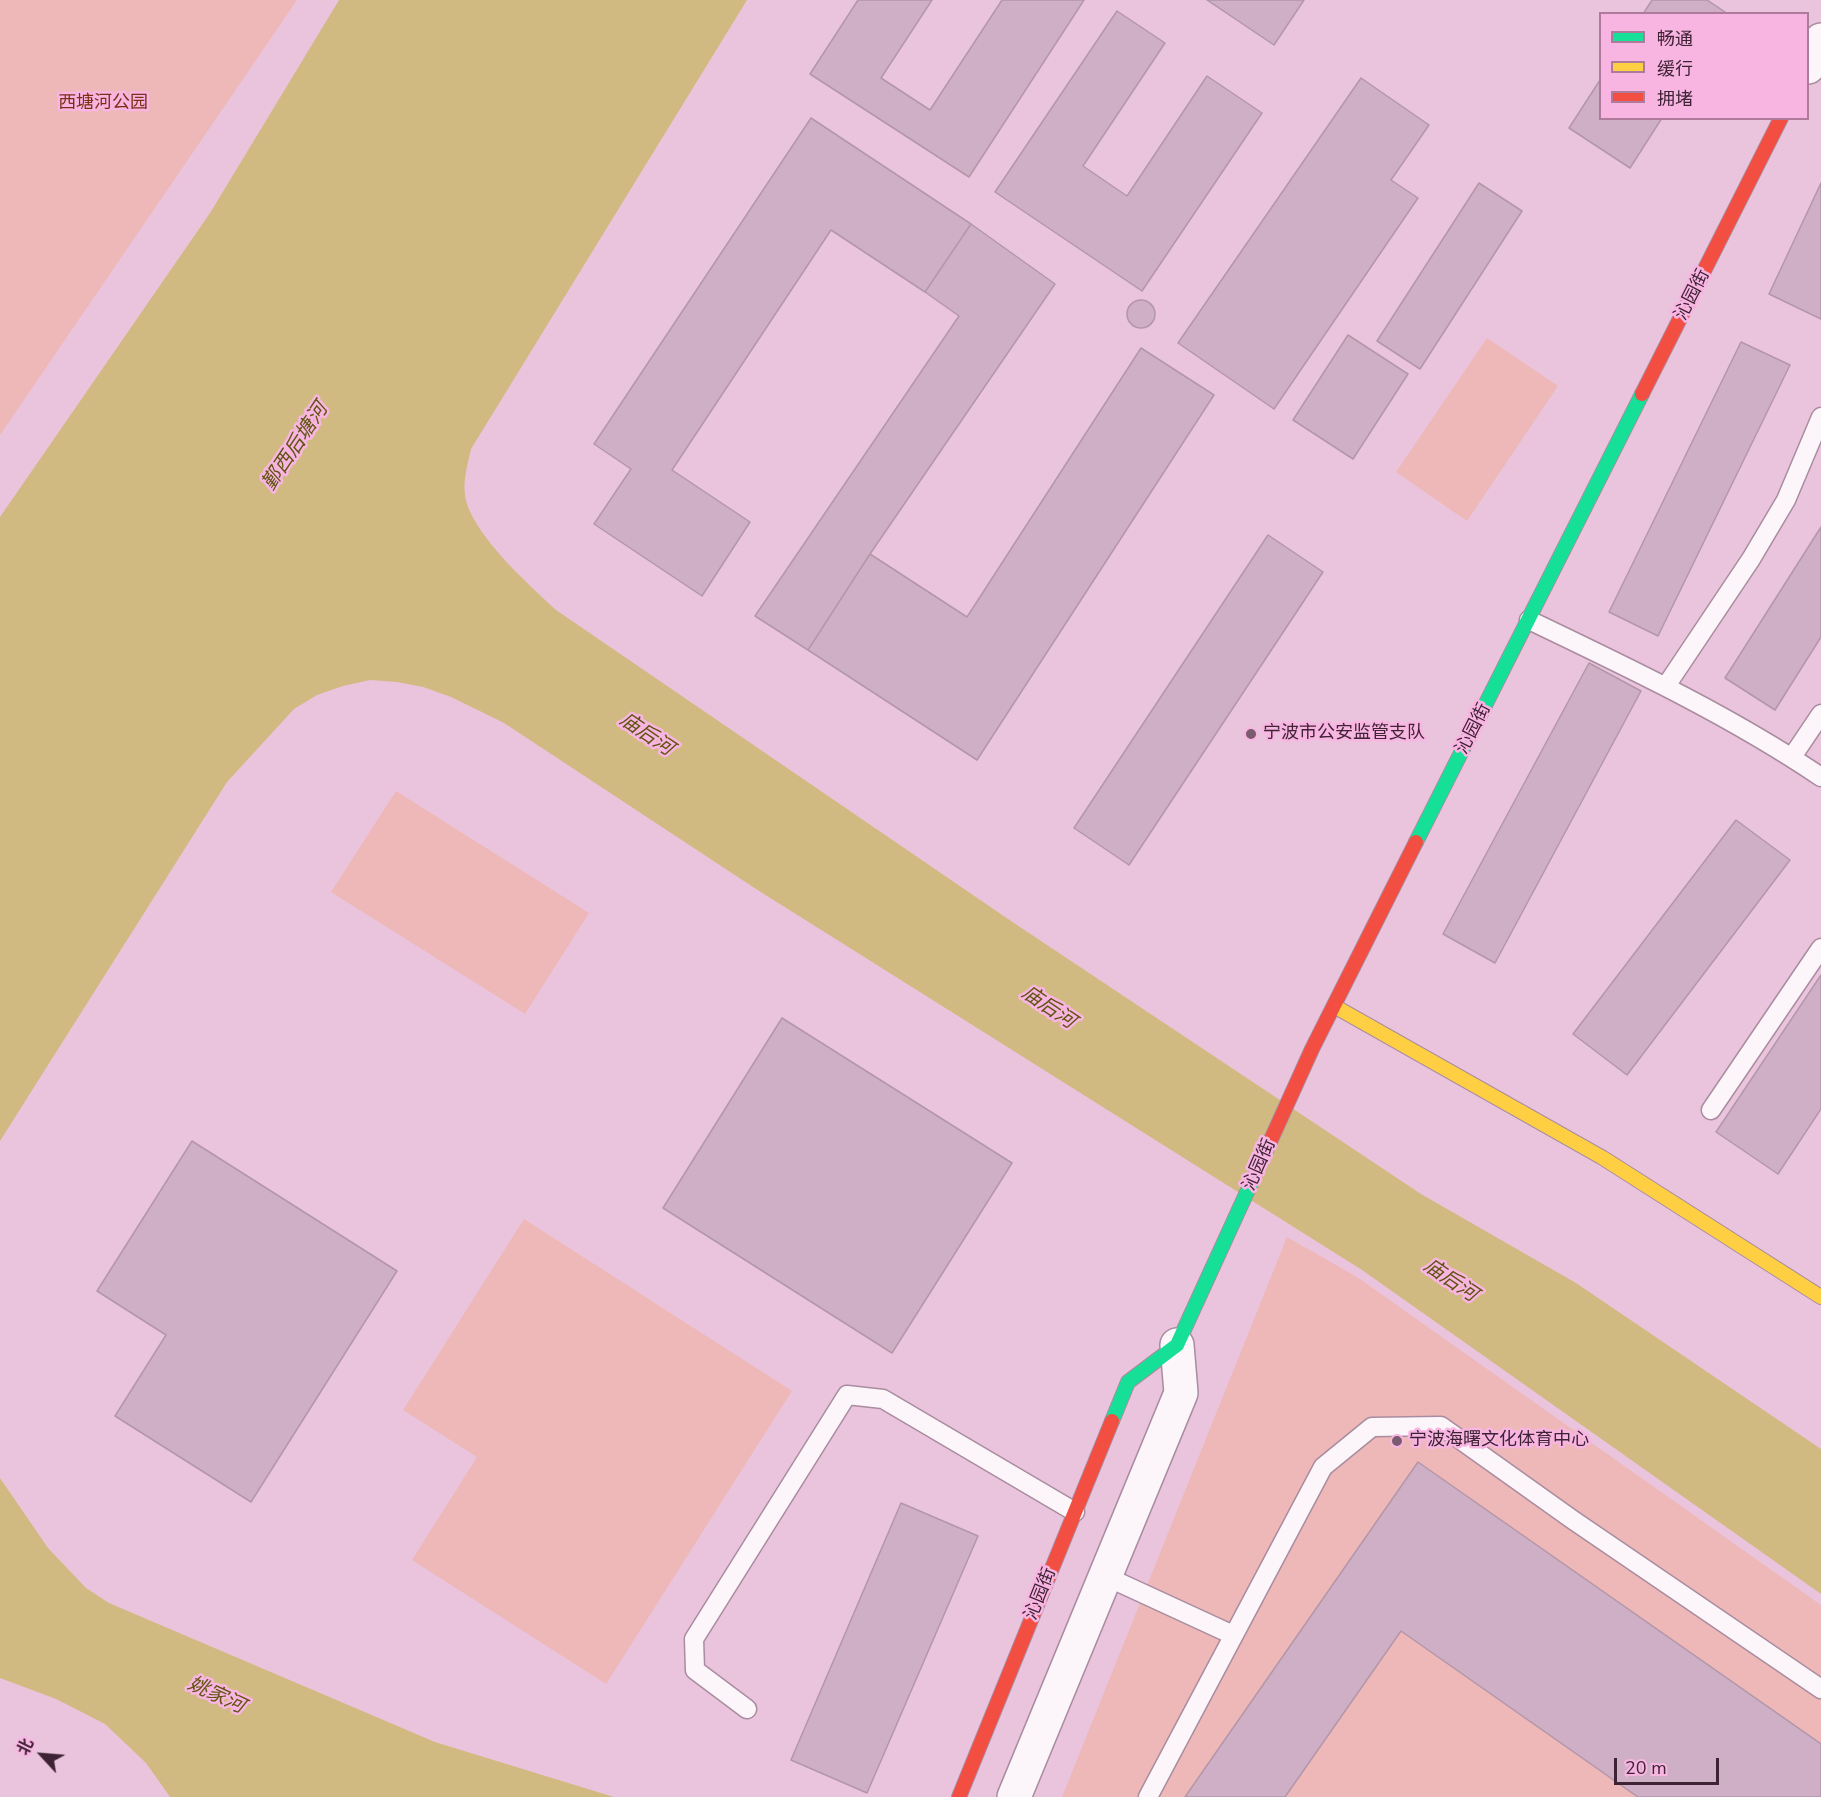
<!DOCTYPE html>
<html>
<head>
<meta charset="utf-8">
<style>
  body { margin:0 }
  #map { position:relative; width:1821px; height:1797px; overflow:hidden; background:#eac4dd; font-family:"Nunito Sans","Noto Sans SC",sans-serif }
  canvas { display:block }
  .legend { position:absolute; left:1599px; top:12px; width:210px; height:108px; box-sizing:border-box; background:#f9b5e2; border:2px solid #ae7b9d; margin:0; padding:8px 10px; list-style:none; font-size:18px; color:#3e2335 }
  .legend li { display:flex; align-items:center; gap:12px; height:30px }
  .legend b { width:30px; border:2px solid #ae7b9d }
  .north { position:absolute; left:12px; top:1725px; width:60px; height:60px; -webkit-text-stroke:4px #f9b5e2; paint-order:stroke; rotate:296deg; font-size:16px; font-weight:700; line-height:24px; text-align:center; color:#3e2335 }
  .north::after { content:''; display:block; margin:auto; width:21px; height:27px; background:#3e2335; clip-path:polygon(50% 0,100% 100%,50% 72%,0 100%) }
  .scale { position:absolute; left:1614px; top:1758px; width:105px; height:27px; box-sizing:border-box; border:3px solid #3e2335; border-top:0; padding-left:8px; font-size:18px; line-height:21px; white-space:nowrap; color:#3e2335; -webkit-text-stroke:4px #f9b5e2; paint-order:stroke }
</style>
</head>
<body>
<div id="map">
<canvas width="1821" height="1797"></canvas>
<ul class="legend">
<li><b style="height:8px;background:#16e098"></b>畅通</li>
<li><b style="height:8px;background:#ffcf43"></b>缓行</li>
<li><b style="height:8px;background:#f24e42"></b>拥堵</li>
</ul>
<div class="north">北</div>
<div class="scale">20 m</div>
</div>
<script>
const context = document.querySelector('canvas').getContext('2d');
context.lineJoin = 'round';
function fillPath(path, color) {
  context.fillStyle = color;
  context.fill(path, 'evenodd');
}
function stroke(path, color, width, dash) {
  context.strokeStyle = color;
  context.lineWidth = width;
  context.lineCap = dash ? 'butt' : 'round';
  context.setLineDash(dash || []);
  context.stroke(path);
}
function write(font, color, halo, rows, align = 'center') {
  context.font = font + ' "Nunito Sans","Noto Sans SC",sans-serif';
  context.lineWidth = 5;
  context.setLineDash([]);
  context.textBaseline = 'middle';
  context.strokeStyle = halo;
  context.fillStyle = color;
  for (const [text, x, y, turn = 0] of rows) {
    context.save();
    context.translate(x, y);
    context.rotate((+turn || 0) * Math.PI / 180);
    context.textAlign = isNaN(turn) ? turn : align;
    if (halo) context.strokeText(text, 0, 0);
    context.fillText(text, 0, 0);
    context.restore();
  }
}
const green = new Path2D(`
  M0,0h297l-297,435z
  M1487,338l71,48 -91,135 -71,-49z
  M396,791l193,122 -64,101 -194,-122z
  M524,1219l268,172 -186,293 -194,-124 65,-103 -74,-47z
  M1287,1237l70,40 464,328v192h-759z`);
const water = new Path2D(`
  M339,0h408l-276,449c-4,18 -10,37 -4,55 12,36 62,81 89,106l455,311 410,273 155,89 245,166v145l-459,-324 -606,-381 -252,-166 -53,-26 -28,-10 -26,-5 -27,-2 -27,6 -26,9 -23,14 -67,73 -227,359v-624l210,-304z
  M0,1478l48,70 38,40 23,15 326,139 179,55h-444l-24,-34 -41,-39 -49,-25 -56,-21z`);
const building = new Path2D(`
  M858,0h74l-51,78 49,32 72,-110h82l-115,177 -159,-103z
  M1207,0h97l-30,45z
  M1652,0h55l21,14h-85z
  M1117,11l48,32 -82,123 44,30 80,-120 55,37 -120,178 -147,-99z
  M1361,78l68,47 -38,55 27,18 -144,211 -96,-66z
  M1600,80v38h62l-32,50 -61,-40z
  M811,118l160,106 -46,68 -94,-62 -159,240 78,52 -48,74 -108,-72 37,-55 -37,-25z
  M1479,183l43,28 -102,158 -43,-28z
  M1821,183v136l-52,-25z
  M971,224l84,60 -185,270 -62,96 -53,-34 204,-300 -34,-24z
  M1127 314a14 14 0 1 1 28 0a14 14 0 1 1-28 0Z
  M1348,335l60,39 -55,85 -60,-39z
  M1741,342l49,23 -132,271 -49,-24z
  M1141,348l73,47 -237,365 -169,-110 62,-96 97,63z
  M1821,527v110l-46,73 -50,-32z
  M1268,535l55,37 -194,293 -55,-37z
  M1589,663l52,28 -146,272 -52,-29z
  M1736,820l54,40 -163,215 -54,-41z
  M1821,975v134l-43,65 -62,-42z
  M782,1018l230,145 -120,190 -229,-145z
  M192,1141l205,130 -146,231 -136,-86 51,-81 -69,-44z
  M1418,1462l403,282v53h-183l-237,-166 -116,166h-100z
  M901,1503l77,33 -111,257 -76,-33z`);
const lane = new Path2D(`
  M1529,620c100,48 200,95 292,157
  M1666,686l85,-127 35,-59 35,-83
  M1792,757l29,-43
  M1711,1110l110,-162
  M1105,1576l128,59
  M747,1709l-52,-39 -1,-31 153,-244 36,4 192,113
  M1148,1797l175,-330 49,-40 69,-1 132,94 248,169`);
const street = new Path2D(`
  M1808,67l13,-27
  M1014,1797l167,-404 -4,-48`);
const fast = new Path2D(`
  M1416,842l226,-448
  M1112,1421l16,-39 49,-37 92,-201`);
const slow = new Path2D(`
  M1334,1006l269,152 218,139`);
const jam = new Path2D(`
  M1642,394l139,-276
  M1269,1144l43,-95 104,-207
  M959,1797l153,-376`);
const markers = [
  [1251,734,6,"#7a5b70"],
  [1397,1441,6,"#7a5b70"]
];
const parkNames = [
  ["西塘河公园",103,104]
];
const streetNames = [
  ["沁园街",1693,295,-63],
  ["沁园街",1474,729,-63],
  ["沁园街",1260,1165,-66],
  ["沁园街",1041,1594,-68]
];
const poiNames = [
  ["宁波市公安监管支队",1263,734],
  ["宁波海曙文化体育中心",1409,1441]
];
const waterNames = [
  ["鄞西后塘河",296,447,-56],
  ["庙后河",646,735,34],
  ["庙后河",1048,1008,34],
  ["庙后河",1450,1281,34],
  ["姚家河",216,1696,25]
];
fillPath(green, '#edb8b7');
fillPath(water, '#d1ba82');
fillPath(building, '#cfafc5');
stroke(building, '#b396a9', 1.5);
stroke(lane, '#a98c9f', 21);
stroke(street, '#a98c9f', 36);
stroke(fast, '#a98c9f', 16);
stroke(slow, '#a98c9f', 16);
stroke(jam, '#a98c9f', 16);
stroke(lane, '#fcf6fa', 18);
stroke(street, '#fcf6fa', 33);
stroke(fast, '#16e098', 14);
stroke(slow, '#ffcf43', 14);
stroke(jam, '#f24e42', 14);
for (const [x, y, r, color] of markers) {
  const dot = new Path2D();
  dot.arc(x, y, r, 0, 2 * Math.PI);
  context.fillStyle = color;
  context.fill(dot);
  stroke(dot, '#f9b5e2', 2);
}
write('18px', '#7d2f13', '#f9b5e2', parkNames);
write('18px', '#3e2335', '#f9b5e2', streetNames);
write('18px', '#3e2335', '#f9b5e2', poiNames, 'left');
write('italic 20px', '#605510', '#f9b5e2', waterNames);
</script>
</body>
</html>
